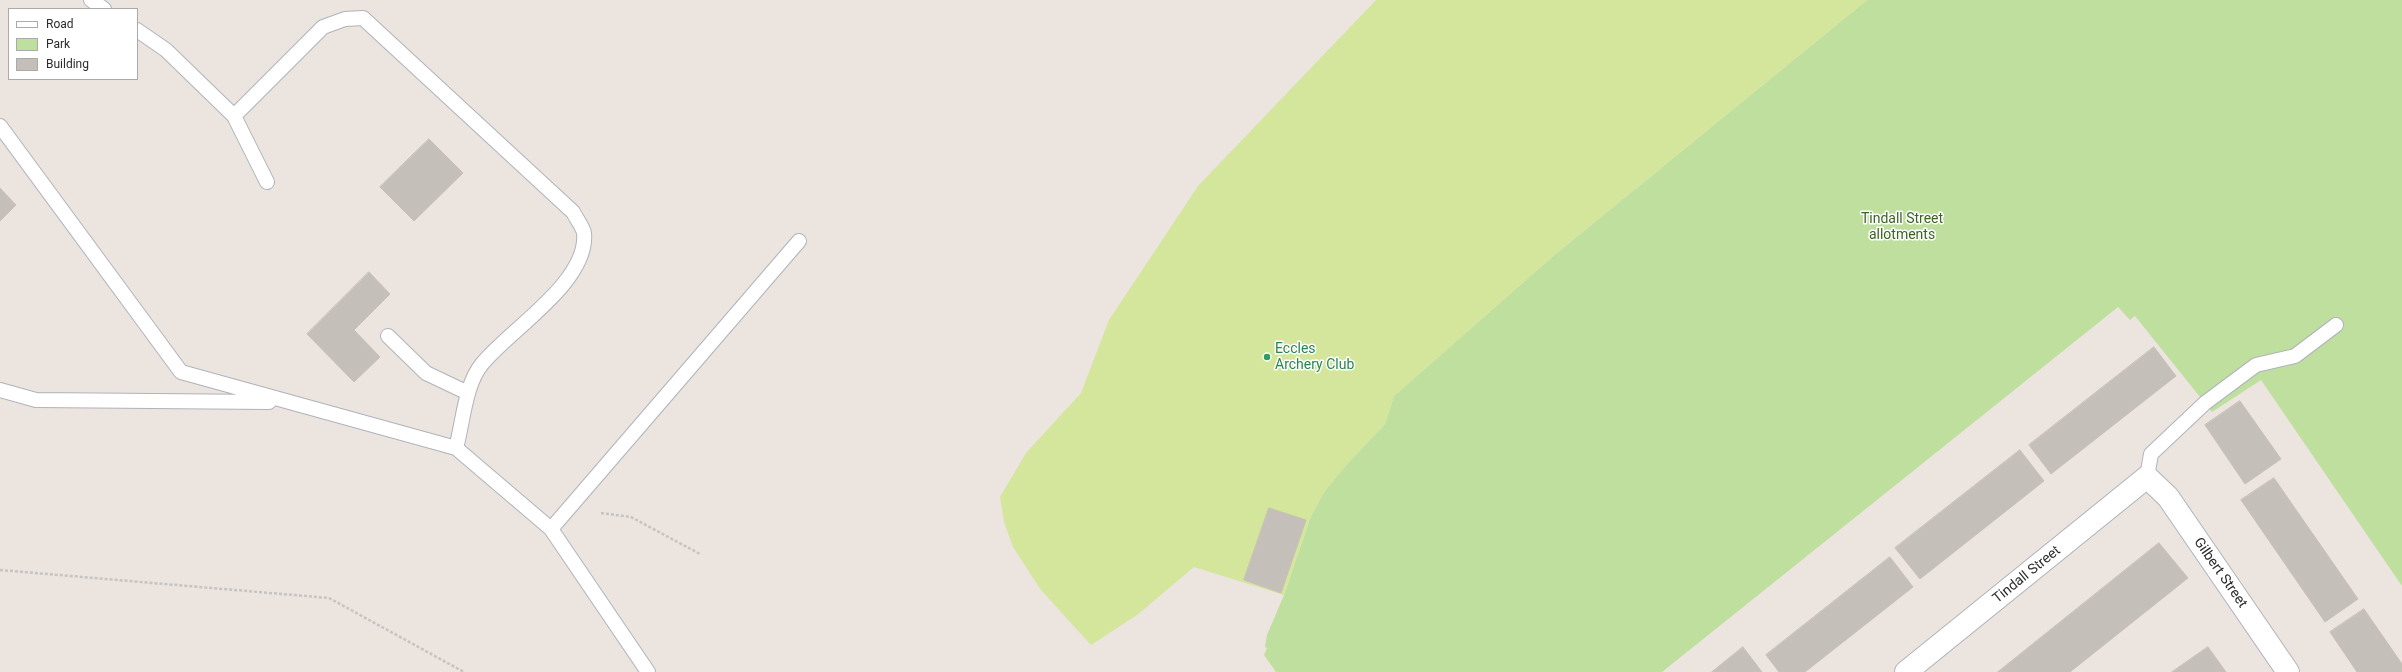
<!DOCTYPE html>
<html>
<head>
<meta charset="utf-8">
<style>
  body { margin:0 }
  #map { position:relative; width:2402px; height:672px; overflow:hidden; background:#ece4df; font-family:Roboto,sans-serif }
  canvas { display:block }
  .legend { position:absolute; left:8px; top:8px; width:130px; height:72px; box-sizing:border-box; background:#fff; border:1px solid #aaa; margin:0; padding:5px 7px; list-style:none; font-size:12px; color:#2b2b2b }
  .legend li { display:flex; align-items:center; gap:8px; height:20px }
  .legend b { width:20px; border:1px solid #aaa }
</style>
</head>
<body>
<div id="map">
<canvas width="2402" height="672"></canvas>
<ul class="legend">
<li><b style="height:5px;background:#fff"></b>Road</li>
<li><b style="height:11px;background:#bfdf9f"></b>Park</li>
<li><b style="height:11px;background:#c5bfba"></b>Building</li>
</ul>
</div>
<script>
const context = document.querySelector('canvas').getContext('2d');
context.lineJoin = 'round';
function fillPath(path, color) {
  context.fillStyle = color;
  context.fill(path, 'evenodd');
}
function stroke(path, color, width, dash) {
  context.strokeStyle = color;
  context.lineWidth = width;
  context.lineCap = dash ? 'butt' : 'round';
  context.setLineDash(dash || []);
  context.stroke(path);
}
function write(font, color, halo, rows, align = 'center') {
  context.font = font + ' Roboto,sans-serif';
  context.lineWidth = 3;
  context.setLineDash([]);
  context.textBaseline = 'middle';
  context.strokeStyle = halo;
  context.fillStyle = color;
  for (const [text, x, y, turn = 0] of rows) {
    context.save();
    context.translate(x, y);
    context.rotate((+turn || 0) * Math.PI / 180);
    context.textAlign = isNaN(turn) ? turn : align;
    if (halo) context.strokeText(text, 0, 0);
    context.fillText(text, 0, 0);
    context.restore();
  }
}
const green = new Path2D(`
  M1867,0h535v586l-141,-206 -49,32 -77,-96 -5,4 -12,-13 -456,365h-386l-12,-17 3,-7 -2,-1 2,-12 17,-40 27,-79 13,-24 23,-28 38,-40 9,-28 158,-139z`);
const pitch = new Path2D(`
  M1376,0h491l-315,257 -158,139 -9,28 -38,40 -23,28 -13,24 -27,79 -90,-28 -57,48 -46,30 -50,-55 -28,-43 -9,-25 -4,-25 26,-44 55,-60 28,-73 89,-134z`);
const building = new Path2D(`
  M429,139l34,34 -49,48 -34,-34z
  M0,188l16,17 -16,16z
  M369,272l21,22 -36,36 26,27 -26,25 -47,-48z
  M2154,347l22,29 -125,98 -22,-29z
  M2240,401l41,58 -36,25 -40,-59z
  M2020,450l24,31 -124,98 -25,-31z
  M2274,478l84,121 -33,23 -84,-122z
  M1269,508l37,12 -25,73 -37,-13z
  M2159,543l29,35 -118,94h-72z
  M1890,557l23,30 -108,85h-26l-13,-17z
  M2364,609l38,55v8h-45l-27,-40z
  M1743,647l19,25h-50z
  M2208,647l18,25h-54z`);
const path = new Path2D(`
  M601,513l30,4 69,37
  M0,570l329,28 135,74`);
const service = new Path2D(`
  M91,0l13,9
  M137,30l29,20 68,66 33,66
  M234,116l89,-89 22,-8 18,-1 210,194c3,6 10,15 11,21 5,49 -75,97 -102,131 -17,20 -19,59 -26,84
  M0,126l181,246 275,76 95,81 97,143
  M388,336l38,37 42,20
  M0,390l36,10 233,2
  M2147,477l4,-23 54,-51 51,-38 39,-9 41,-31
  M551,529l248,-288`);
const minor = new Path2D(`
  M1906,672l241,-195 21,20 120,175`);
const markers = [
  [1267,357,4,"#2e9e5b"]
];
const parkNames = [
  ["Tindall Street",1902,219],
  ["allotments",1902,235]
];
const leisureNames = [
  ["Eccles",1275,349],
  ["Archery Club",1275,365]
];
const streetNames = [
  ["Gilbert Street",2220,573,55],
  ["Tindall Street",2027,575,-39]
];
fillPath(green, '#bfdf9f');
fillPath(pitch, '#d3e69b');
fillPath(building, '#c5bfba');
stroke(building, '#c8c0b8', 1);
stroke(service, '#afb3bb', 16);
stroke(minor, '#afb3bb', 24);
stroke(path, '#c4c4c4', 2.5, [3, 2]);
stroke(service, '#fff', 14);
stroke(minor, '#fff', 22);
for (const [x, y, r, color] of markers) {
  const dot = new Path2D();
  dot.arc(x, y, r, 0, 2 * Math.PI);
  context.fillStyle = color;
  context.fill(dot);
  stroke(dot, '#fff', 1.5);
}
write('14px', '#39651f', '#fff', parkNames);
write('14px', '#27864d', '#fff', leisureNames, 'left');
write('14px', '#2b2b2b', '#fff', streetNames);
</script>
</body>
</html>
